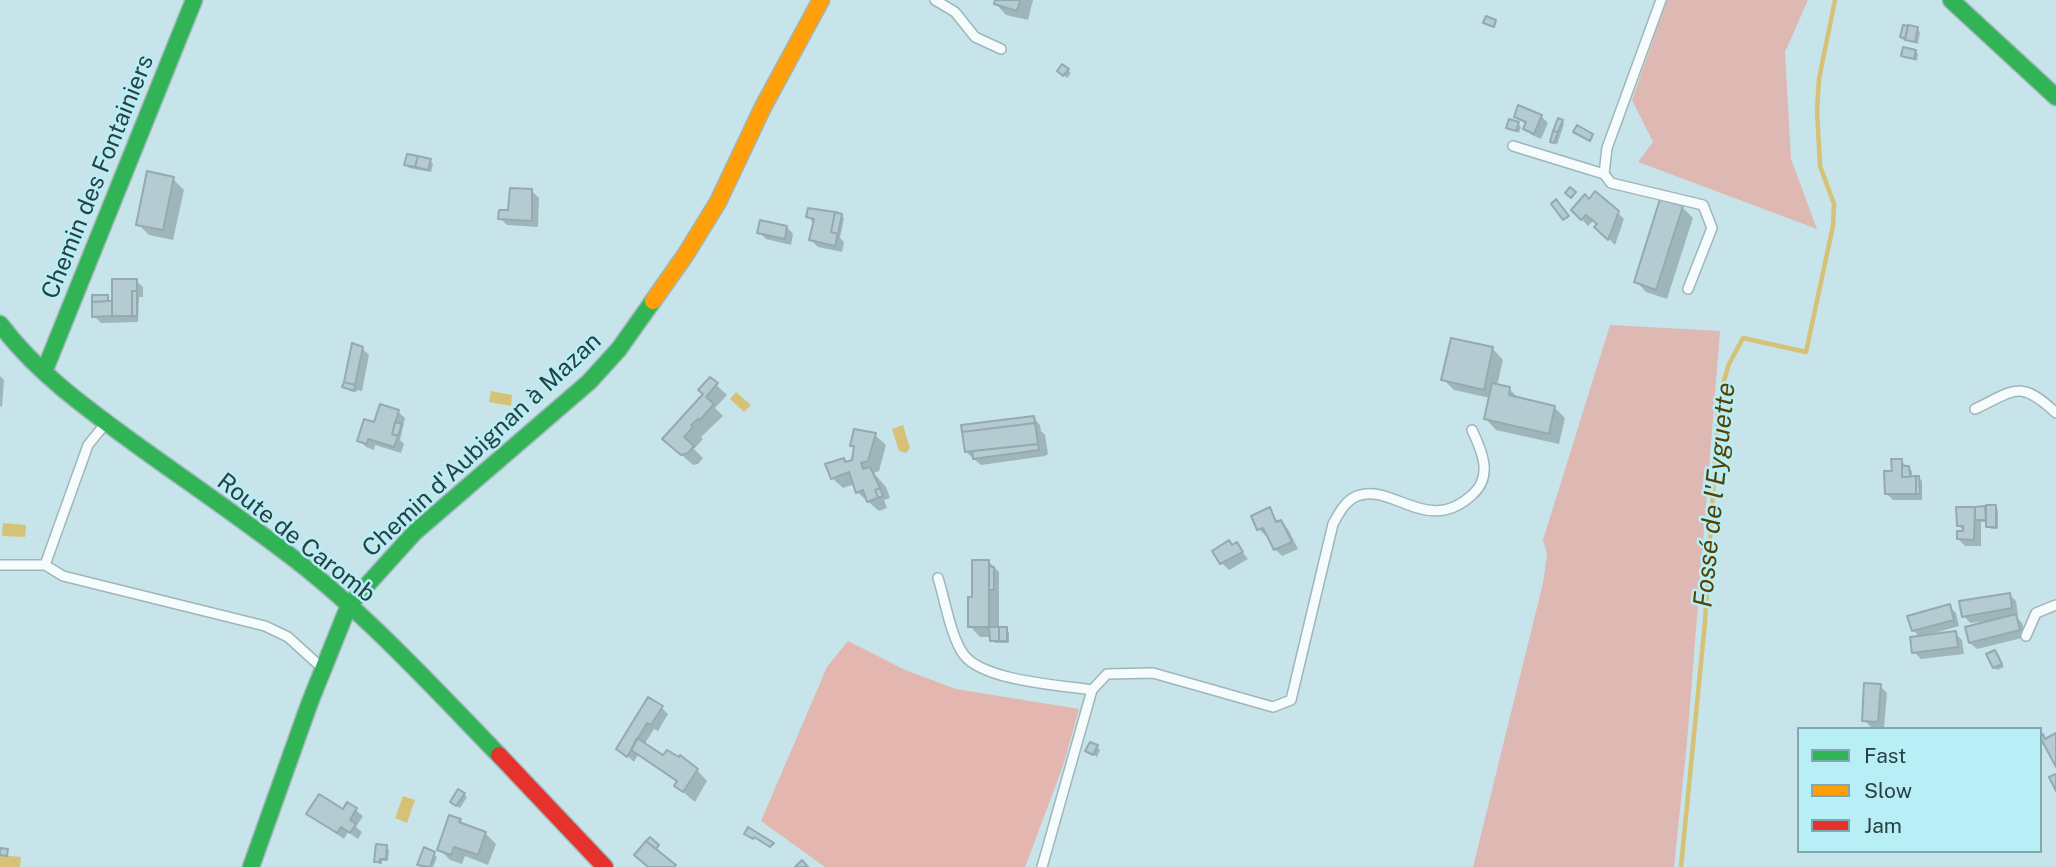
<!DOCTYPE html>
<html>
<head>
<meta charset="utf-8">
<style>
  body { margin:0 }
  #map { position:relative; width:2056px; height:867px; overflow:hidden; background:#c6e4e9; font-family:"Public Sans",sans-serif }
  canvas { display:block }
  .legend { position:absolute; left:1797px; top:727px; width:245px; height:126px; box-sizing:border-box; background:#b8eff7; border:2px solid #7fa9af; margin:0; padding:9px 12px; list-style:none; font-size:21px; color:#2a4144 }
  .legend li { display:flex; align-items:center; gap:14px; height:35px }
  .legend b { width:35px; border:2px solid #7fa9af }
</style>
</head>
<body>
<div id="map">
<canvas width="2056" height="867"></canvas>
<ul class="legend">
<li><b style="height:9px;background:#30b455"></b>Fast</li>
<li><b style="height:9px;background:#ff9f0a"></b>Slow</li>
<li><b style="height:9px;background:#e5322d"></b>Jam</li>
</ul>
</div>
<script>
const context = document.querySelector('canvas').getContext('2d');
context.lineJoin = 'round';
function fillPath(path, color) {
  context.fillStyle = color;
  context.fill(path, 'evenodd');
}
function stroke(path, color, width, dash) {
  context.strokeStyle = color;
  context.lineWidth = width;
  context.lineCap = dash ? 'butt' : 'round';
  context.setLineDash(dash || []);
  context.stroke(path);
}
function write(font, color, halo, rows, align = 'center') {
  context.font = font + ' "Public Sans",sans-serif';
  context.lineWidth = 5;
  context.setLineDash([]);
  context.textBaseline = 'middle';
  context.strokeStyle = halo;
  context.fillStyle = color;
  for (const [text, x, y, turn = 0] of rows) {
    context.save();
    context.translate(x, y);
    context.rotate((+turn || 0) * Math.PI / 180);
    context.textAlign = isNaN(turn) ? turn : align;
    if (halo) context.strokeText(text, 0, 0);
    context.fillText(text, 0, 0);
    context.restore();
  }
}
const green = new Path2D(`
  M1667,0h141l-23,52 6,107 26,70 -179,-67 15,-20 -21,-42z
  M1610,325l110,6 -33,411 -13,125h-201l70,-284 4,-29 -4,-14z`);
const forest = new Path2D(`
  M848,641l57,29 51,19 123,20 -16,57 -38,101h-200l-64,-46 66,-154z`);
const water = new Path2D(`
  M491,391l21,4 -1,11 -22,-4z
  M736,392l15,13 -7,7 -14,-13z
  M903,425l7,23 -4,5 -7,-2 -7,-22z
  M3,523l23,2 -1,12 -23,-1z
  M403,796l12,4 -8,23 -12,-5z
  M0,855l21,2 -1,10h-20z`);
const shadow = new Path2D(`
  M997,0h36l-5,20 -22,-5 -10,-11z
  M1904,27l13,2 3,3 -2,12 -16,-7z
  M1915,51l3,3 -1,7 -14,-5z
  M1063,67l8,6 -4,5 -8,-7z
  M1516,116h25l7,7 -7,16 -9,-4 -7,-6 2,-4z
  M1562,121l2,3 -7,21 -5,-4z
  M1518,124l3,3 -2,6 -11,-6z
  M430,161l3,3 -2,8 -22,-4 -3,-3z
  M173,179l11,11 -11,50 -24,-5 -11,-11z
  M532,191l7,7 -1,29 -31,-2 -7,-7 10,-6z
  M1590,201l27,11 7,7 -9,26 -18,-18 2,-3 -5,-4 -6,6 -15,-16z
  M1682,207l11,11 -26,81 -21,-7 -10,-11z
  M841,215l3,3 -4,20 4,4 -2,10 -24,-5 -7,-7 3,-17 -6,-6z
  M787,227l6,7 -2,11 -25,-6 -7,-7z
  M136,281l7,6v10h-4l-1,25 -37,1 -7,-7 13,-19 3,6z
  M1452,340l41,9 10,11 -6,26 12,3 12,11 33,7 11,11 -6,26 -63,-14 -10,-11 4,-21 -36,-8 -11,-11z
  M362,348l7,7 -7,36 -5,-1v2l-13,-5z
  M0,376l4,4 -2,27 -2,-1z
  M710,379l17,16 -12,13 8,8 -22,21 2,2 -9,10 9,9 -5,6 -5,1 -18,-16 30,-55z
  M398,412l7,6 -5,22 4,4 -3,9 -26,-8 -1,5 -8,-3 -7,-7 16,-16z
  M1034,418l6,7 1,6 4,4 3,19 -3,2 -64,9 -15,-13z
  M875,435l11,10 -7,26 -5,2 12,14 4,11 -6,2 3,8 -8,3 -22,-19 -2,-8 -12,4 -11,-10 11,-18 4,3 6,-2 2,-13 -3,-3z
  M1901,461l11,10v7h7l3,3v19h-29l-7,-7 8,-20z
  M1995,507l3,3v19h-7l-3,-7h-7v24h-16l-7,-7 8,-6 -8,-8 17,-17z
  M1269,510l10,13 2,-1 7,7 10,20 -16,7 -7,-7 -6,-14 -3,1 -7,-7z
  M1236,544l12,15 -19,11 -7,-7z
  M988,561l11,11v57h7l3,3v11h-14l-4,-6h-11l-10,-11 3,-28z
  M2009,594l7,7 2,14h-3l7,8 4,14 -49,12 -7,-6 17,-20 -1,-2 -16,2 -6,-7z
  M1949,606l7,7 3,13 -28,8 1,2 23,-3 7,7 2,14 -43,5 -7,-7 7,-14 -8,-8z
  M1995,652l9,15 -7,3 -3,-3z
  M1880,686l7,7 -3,35 -13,-1 -7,-7z
  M662,708l6,6 -10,17 -4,-2 -10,16 20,13 33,12 10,11 -12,21 -19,-16 2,-3 -40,-28 -4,7 -15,-14z
  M1097,747l3,3 -3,7 -9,-6z
  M464,794l3,3 -7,11 -5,-3z
  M348,804l15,12 -7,11 6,5 -4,7 -10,-7 -4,7 -36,-25 35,-2z
  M460,821l5,5 20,7 11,11 -8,21 -23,-9 -3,8 -12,-4 -11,-11z
  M386,847l3,3 -1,11h-6v3h-3l-3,-3z
  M425,849l12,8 -4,10h-12l-2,-2z`);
const stream = new Path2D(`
  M1681,867l24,-245 13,-211 4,-24 7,-23 14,-26 63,14 27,-126 1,-22 -14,-38 -3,-56 2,-31 16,-79`);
const building = new Path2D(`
  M995,0h25l-3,11 -23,-7z
  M1486,16l10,4 -2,7 -11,-4z
  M1903,25l5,1 -3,13 -5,-2z
  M1908,25l10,2 -3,15 -10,-2z
  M1903,47l13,3 -2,9 -13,-3z
  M1062,64l7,5 -6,7 -6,-5z
  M1518,105l24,10 -8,19 -11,-5 3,-7 -12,-5z
  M1558,118l5,2 -5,12 -5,-1z
  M1509,119l10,3 -3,9 -10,-3z
  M1577,125l16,9 -3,7 -17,-9z
  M1553,131l5,1 -4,11 -4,-1z
  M407,154l11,2 -3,11 -11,-2z
  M418,156l13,3 -3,11 -13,-3z
  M147,171l27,6 -11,53 -27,-5z
  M1570,187l6,5 -5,6 -6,-5z
  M510,188l22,1v32l-34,-2 1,-9h9z
  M1595,191l24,20 -11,29 -14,-13 3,-3 -11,-9 -5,5 -10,-10 14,-16 4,5z
  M1556,199l13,17 -6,4 -12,-16z
  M1660,199l23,7 -27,84 -22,-8z
  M808,208l27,4 -4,20 7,2 -3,12 -26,-6 5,-21 -8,-2z
  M835,212l7,2 -4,20 -7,-2z
  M760,220l27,6 -2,13 -28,-6z
  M112,279h25v12h-5v25h-20z
  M132,291h5v25h-5z
  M92,295h16v6l-16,1z
  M108,301h4v15l-20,1v-15z
  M1451,338l42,9 -9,43 -43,-10z
  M352,343l11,4 -8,38 -11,-3z
  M710,377l8,6 -12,14 8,7 -14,16 -2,-1 -7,6 2,2 -9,10 10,9 -6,7 -7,2 -19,-16 41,-45 -5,-4z
  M344,382l11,3 -1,6 -12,-4z
  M1492,383l18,4 -1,8 46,11 -6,28 -65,-15z
  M380,404l19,6 -7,24 6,2 -4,11 -26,-8 -1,5 -10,-3 7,-22 10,3z
  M1034,416l1,7 -73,9 -1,-7z
  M395,422l7,2 -4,12 -6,-2z
  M1035,423l3,21 -73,8 -3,-20z
  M854,429l22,4 -8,28 -7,2 2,6 7,-2 10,21 -5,2 3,8 -11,4 -4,-12 -7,3 -7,-21 -18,7 -6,-15 19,-6 1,4 7,-2 2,-14h-4z
  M1038,444l1,6 -66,9 -1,-8z
  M1891,459h11v18l14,-1v18h-31l-1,-23h8z
  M1902,466h7l1,11h-8z
  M1916,476h3l1,18h-4z
  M880,488l3,8 -5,2 -3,-8z
  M1986,505h10v22h-10z
  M1985,506l1,14h-11v-13z
  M1270,507l6,15 5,-2 11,22 -18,8 -11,-22 -6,2 -6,-14z
  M1956,507h19l-1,33 -17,-1v-8h6v-5h-6z
  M1229,540l3,5 5,-3 6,10 -23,12 -8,-13z
  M972,560h17v67h-21v-30h4z
  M989,566l5,1v23h-5z
  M2010,593l2,15 -50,9 -3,-16z
  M1950,604l4,16 -42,11 -5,-15z
  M2016,614l4,16 -51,13 -4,-16z
  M989,627h10v14h-9z
  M999,627h8v14h-8z
  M1956,631l2,16 -46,6 -2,-16z
  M1995,650l7,14 -9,4 -7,-14z
  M1864,683l17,1 -3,38 -16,-1z
  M648,697l15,9 -12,19 -4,-2 -20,34 -11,-8z
  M2056,733v34l-16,-30 3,-3 2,5z
  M637,738l26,17 4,-5 12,7 1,-2 18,14 -15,23 -9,-6 3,-5 -46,-31z
  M1090,742l8,3 -5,10 -8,-4z
  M2056,774v17l-7,-14z
  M458,789l7,4 -9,13 -6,-4z
  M319,794l24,15 4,-7 10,6 -7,12 6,4 -6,9 -9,-6 -4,6 -31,-19z
  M449,815l12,4 -2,3 27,10 -8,23 -24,-8 -3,8 -14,-5z
  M748,827l26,16 -4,4 -16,-10 -1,2 -9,-5z
  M650,837l9,8 -3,4 -10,-8z
  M646,841l30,24 -2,2h-26l-14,-12z
  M376,844l11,1 -1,14h-6v3h-6z
  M424,847l11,5 -5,15 -13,-2z
  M0,848l8,1 -1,7 -7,-1z
  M802,860l6,7h-13z`);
const lane = new Path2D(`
  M935,0l20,12 20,25 26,12
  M1661,0l-54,148 -3,26 7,9 92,22 9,23 -24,61
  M1513,146l91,28
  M1975,409c40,-19 45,-30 81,4
  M106,423l-18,22 -43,120 18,11 202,50 23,11 33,30
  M0,565h45
  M938,578c7,22 13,60 26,77 20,26 96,30 128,35
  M2026,636l10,-23 20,-8
  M1042,867l50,-177 15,-16 46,-1 120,34 18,-7 42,-176c6,-11 12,-23 24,-28 35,-14 71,41 116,-2 20,-18 9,-43 -1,-64`);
const fast = new Path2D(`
  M1951,0l105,97
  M0,324c36,48 86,84 134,119 54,39 110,77 163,118 73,57 137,127 202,194
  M44,372l150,-372
  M251,867l59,-165 39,-97 66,-73 174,-150 30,-33 34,-48`);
const slow = new Path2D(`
  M653,301l33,-47 32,-52 45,-95 58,-107`);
const jam = new Path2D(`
  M499,755l106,112`);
const streetNames = [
  ["Chemin des Fontainiers",98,177,-68],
  ["Chemin d'Aubignan à Mazan",482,445,-43],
  ["Route de Caromb",296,538,38]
];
const waterNames = [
  ["Fossé de l'Eyguette",1715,495,-84]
];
fillPath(green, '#deb8b3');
fillPath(forest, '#e3b6b0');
fillPath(water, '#d5c277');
fillPath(shadow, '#0003');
stroke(stream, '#d5c277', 4.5);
fillPath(building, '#b4cbd1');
stroke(building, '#94aab0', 2);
stroke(lane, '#9fb6ba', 12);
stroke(fast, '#9fb6ba', 19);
stroke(slow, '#9fb6ba', 19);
stroke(jam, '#9fb6ba', 19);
stroke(lane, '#f6fbfc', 9);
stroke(fast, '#30b455', 16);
stroke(slow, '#ff9f0a', 16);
stroke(jam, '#e5322d', 16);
write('24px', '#2a4144', '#b8eff7', streetNames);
write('italic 26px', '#564102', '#b8eff7', waterNames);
</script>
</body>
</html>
